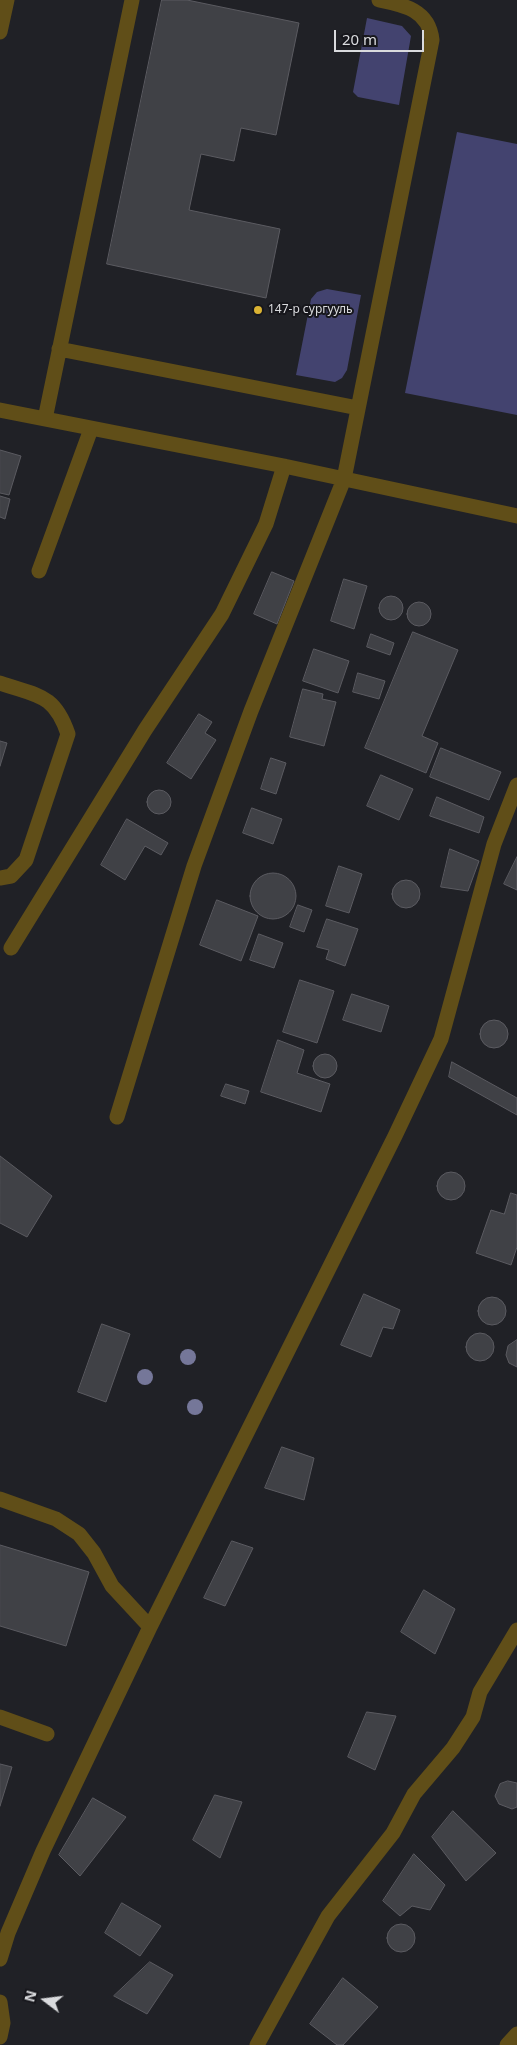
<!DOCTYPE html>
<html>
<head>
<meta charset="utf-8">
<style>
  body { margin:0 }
  #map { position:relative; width:517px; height:2045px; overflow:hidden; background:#202126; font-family:"Noto Sans",sans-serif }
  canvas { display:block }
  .north { position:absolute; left:20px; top:1975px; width:50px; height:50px; -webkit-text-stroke:4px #17171c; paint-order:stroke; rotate:285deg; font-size:14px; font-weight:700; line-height:20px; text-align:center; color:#dadbde }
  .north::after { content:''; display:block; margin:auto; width:18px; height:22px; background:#dadbde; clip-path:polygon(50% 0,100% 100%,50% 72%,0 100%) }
  .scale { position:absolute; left:334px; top:30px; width:90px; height:22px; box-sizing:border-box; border:2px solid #dadbde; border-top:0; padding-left:6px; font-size:15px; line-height:18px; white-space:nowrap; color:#dadbde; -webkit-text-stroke:4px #17171c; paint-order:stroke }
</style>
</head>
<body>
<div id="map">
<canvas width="517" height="2045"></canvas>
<div class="north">N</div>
<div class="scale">20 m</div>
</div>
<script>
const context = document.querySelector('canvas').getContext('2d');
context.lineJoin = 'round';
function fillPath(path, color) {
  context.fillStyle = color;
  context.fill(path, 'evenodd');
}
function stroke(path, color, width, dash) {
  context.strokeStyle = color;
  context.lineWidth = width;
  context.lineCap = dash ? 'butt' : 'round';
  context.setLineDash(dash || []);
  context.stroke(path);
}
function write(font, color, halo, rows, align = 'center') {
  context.font = font + ' "Noto Sans",sans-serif';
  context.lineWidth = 4;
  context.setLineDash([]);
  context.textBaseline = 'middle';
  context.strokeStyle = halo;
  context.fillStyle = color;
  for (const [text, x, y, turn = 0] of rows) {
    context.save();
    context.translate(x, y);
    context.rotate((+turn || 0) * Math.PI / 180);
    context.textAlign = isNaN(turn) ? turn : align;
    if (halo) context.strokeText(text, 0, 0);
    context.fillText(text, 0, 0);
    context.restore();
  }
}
const green = new Path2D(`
  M367,18l35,8 9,10 -12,69 -41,-8 -5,-5z
  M457,132l60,12v271l-112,-22z
  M327,289l34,6 -14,75 -5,8 -7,4 -39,-7 15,-76 6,-7z`);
const building = new Path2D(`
  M162,0h25l112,23 -23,112 -35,-7 -7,33 -33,-7 -12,56 91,19 -14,69 -159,-34z
  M0,450l21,6 -12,39 -9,-2z
  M0,496l10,3 -5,20 -5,-2z
  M272,572l22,9 -17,43 -23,-10z
  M344,579l23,7 -13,43 -23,-8z
  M379 608a12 12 0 1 1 24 0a12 12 0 1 1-24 0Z
  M407 614a12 12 0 1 1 24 0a12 12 0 1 1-24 0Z
  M413,632l45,18 -36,86 16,7 -12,30 -61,-25z
  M371,634l23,9 -4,12 -23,-8z
  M314,649l35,12 -11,32 -35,-12z
  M358,673l27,8 -6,18 -26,-7z
  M303,689l20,5 -1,5 14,3 -12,44 -34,-9z
  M199,714l13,8 -7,11 11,7 -25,39 -24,-16z
  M0,741l7,2 -7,23z
  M441,748l60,24 -12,28 -59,-23z
  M271,758l15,5 -10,31 -15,-5z
  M381,775l32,14 -14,31 -32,-14z
  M147 802a12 12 0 1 1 24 0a12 12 0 1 1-24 0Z
  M437,797l47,20 -5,16 -49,-17z
  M252,808l30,11 -9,25 -30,-11z
  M127,819l41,24 -7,12 -16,-9 -20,34 -24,-15z
  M450,849l29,12 -11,30 -27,-4z
  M517,857v33l-13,-6z
  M339,866l23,8 -13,39 -23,-7z
  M250 896a23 23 0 1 1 46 0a23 23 0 1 1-46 0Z
  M392 894a14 14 0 1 1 28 0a14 14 0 1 1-28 0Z
  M217,900l41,16 -17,45 -41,-16z
  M298,905l14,5 -8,22 -14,-5z
  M327,919l31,10 -13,37 -19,-7 3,-9 -12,-3z
  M259,934l24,9 -9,25 -24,-8z
  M300,980l34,11 -17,52 -34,-11z
  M352,994l37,12 -8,26 -38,-12z
  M480 1034a14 14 0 1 1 28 0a14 14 0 1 1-28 0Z
  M278,1040l26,10 -7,23 33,11 -9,28 -60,-20z
  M313 1066a12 12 0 1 1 24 0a12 12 0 1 1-24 0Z
  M452,1062l65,36v17l-68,-38z
  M226,1084l23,7 -4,13 -24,-8z
  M0,1156l52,40 -25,41 -27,-14z
  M437 1186a14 14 0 1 1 28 0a14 14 0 1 1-28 0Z
  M511,1193l6,2v52l-6,18 -35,-12 15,-43 13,4z
  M364,1294l36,16 -7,19 -10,-2 -12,30 -30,-12z
  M478 1311a14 14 0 1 1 28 0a14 14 0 1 1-28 0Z
  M102,1324l28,10 -24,68 -28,-10z
  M466 1347a14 14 0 1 1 28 0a14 14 0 1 1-28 0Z
  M517,1340v27l-8,-4 -3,-8 2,-9z
  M282,1447l32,11 -10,42 -39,-12z
  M232,1541l21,7 -28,58 -21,-8z
  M0,1545l89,27 -23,74 -66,-20z
  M424,1590l31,19 -20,45 -34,-22z
  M367,1712l29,4 -21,54 -27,-13z
  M0,1764l12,3 -12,39z
  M508,1781l9,2v24l-5,2 -13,-5 -4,-8 5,-12z
  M215,1795l27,7 -22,56 -27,-18z
  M93,1798l33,19 -46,59 -21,-21z
  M453,1811l43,42 -30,28 -34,-44z
  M414,1854l31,31 -15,25 -18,-4 -12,10 -17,-15z
  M122,1903l39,23 -21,30 -35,-23z
  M387 1938a14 14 0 1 1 28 0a14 14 0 1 1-28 0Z
  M150,1962l23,13 -26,39 -33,-18z
  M343,1978l35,29 -35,38h-6l-27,-21z`);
const minor = new Path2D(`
  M0,32l7,-32
  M59,349l299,59
  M0,410l284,56 233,50
  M45,419l87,-419
  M39,571l52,-142
  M0,683c37,13 54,10 68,51l-42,126 -15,16 -11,2
  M11,948l134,-218 77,-116 44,-90 18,-58
  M117,1117l77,-251 57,-155 93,-232 88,-439c-3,-30 -28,-35 -53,-40
  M0,1499l56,20 23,15 15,19 18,33 38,41
  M0,1717l47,17
  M0,1959l8,-26 35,-82 107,-224 245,-491 46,-97 53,-195 23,-59
  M0,2002l3,21 -3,14
  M257,2045l71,-129 65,-83 21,-39 39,-46 20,-31 7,-25 37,-62
  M507,2045l10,-11`);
const trees = [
  [188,1357],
  [145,1377],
  [195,1407]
];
const markers = [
  [258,310,5,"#dbb333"]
];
const poiNames = [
  ["147-р сургууль",268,310]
];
fillPath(green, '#43436f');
fillPath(building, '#404146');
stroke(building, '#5b5b61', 1);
stroke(minor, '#604e18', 15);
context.fillStyle = '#757799';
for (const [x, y] of trees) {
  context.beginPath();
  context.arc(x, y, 8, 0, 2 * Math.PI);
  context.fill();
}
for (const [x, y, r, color] of markers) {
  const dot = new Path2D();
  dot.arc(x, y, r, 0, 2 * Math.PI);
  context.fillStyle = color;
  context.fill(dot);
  stroke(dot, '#17171c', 2);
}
write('12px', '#dadbde', '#17171c', poiNames, 'left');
</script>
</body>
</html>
